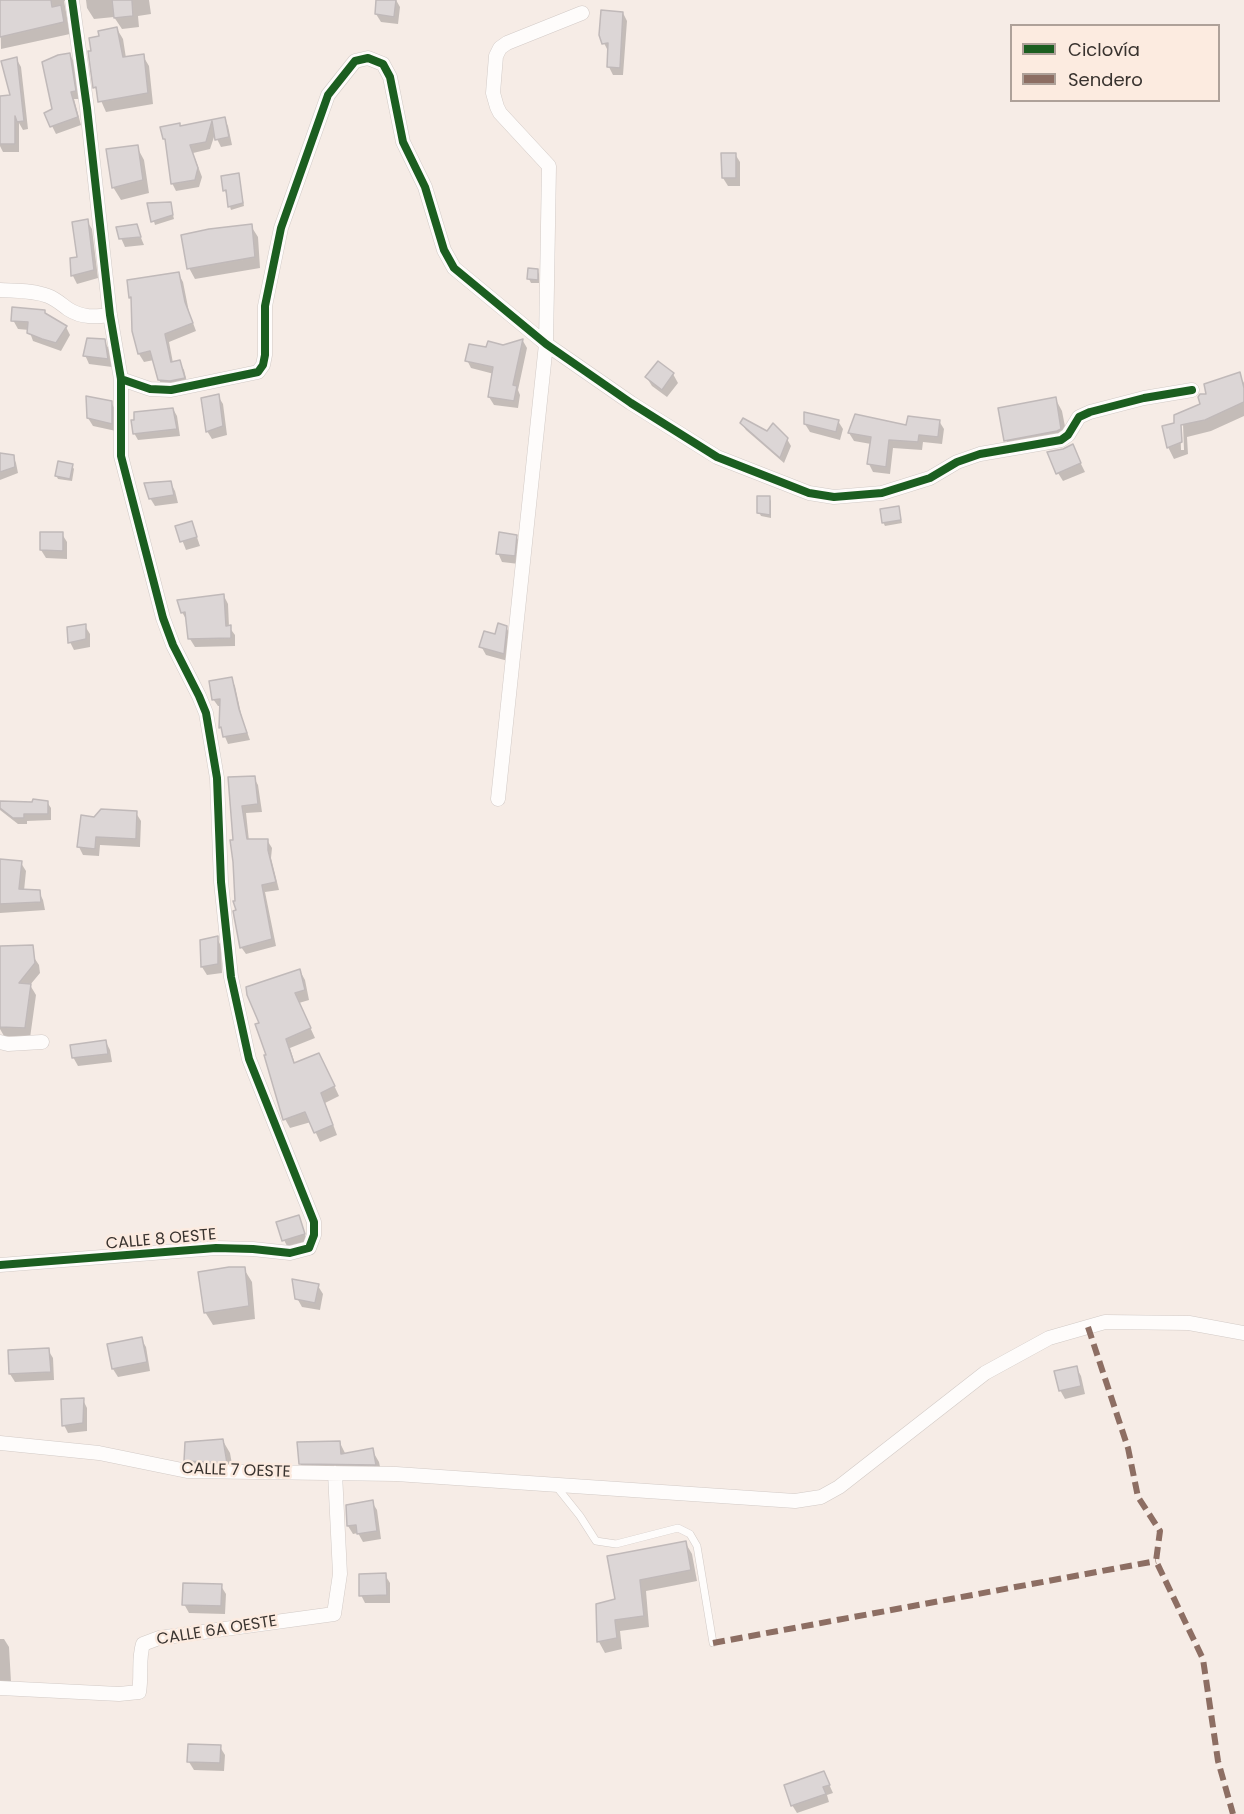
<!DOCTYPE html>
<html>
<head>
<meta charset="utf-8">
<style>
  body { margin:0 }
  #map { position:relative; width:1244px; height:1814px; overflow:hidden; background:#f6ece6; font-family:Poppins,sans-serif }
  canvas { display:block }
  .legend { position:absolute; left:1010px; top:24px; width:210px; height:78px; box-sizing:border-box; background:#fcebe0; border:2px solid #aea199; margin:0; padding:8px 10px; list-style:none; font-size:18px; color:#39332f }
  .legend li { display:flex; align-items:center; gap:12px; height:30px }
  .legend b { width:30px; border:2px solid #aea199 }
</style>
</head>
<body>
<div id="map">
<canvas width="1244" height="1814"></canvas>
<ul class="legend">
<li><b style="height:8px;background:#1b5e20"></b>Ciclovía</li>
<li><b style="height:8px;background:#8d6e63"></b>Sendero</li>
</ul>
</div>
<script>
const context = document.querySelector('canvas').getContext('2d');
context.lineJoin = 'round';
function fillPath(path, color) {
  context.fillStyle = color;
  context.fill(path, 'evenodd');
}
function stroke(path, color, width, dash) {
  context.strokeStyle = color;
  context.lineWidth = width;
  context.lineCap = dash ? 'butt' : 'round';
  context.setLineDash(dash || []);
  context.stroke(path);
}
function write(font, color, halo, rows, align = 'center') {
  context.font = font + ' Poppins,sans-serif';
  context.lineWidth = 5;
  context.setLineDash([]);
  context.textBaseline = 'middle';
  context.strokeStyle = halo;
  context.fillStyle = color;
  for (const [text, x, y, turn = 0] of rows) {
    context.save();
    context.translate(x, y);
    context.rotate((+turn || 0) * Math.PI / 180);
    context.textAlign = isNaN(turn) ? turn : align;
    if (halo) context.strokeText(text, 0, 0);
    context.fillText(text, 0, 0);
    context.restore();
  }
}
const shadow = new Path2D(`
  M0,0h72l-8,1 6,33 -69,15z
  M86,0h63l2,14 -13,2 1,11 -17,2 -8,-12 -20,2 -7,-11z
  M378,0h18l4,7 -2,17 -17,-2 -5,-8z
  M623,13l4,8 -4,54h-10l-4,-8 -1,-16 -4,-8z
  M117,29l6,10 3,19 17,-2 6,10 4,38 -47,8 -11,-25 -5,-35z
  M70,55l4,7 5,37h-5l7,26 -25,9 -4,-8 2,-16z
  M16,58l5,9 7,62 -5,1 -4,-7v29h-16l-3,-6v-49l12,-1z
  M224,118l4,8 4,19 -11,2 -4,-8 -1,-8 -6,18 -17,4 9,24 -3,10 -23,4 -4,-8 -5,-39 -3,-6 15,-14 2,3z
  M137,147l7,13 5,33 -28,7 -8,-13z
  M735,154l5,8v24h-12l-5,-8z
  M238,174l6,32 -13,4 -6,-20z
  M149,204h21l4,15 -19,6z
  M87,221l5,8 6,49 -21,6 -4,-8 -2,-17 8,-1z
  M136,226l8,19 -19,2 -4,-9z
  M251,226l7,11 2,31 -65,11 -6,-11z
  M537,270l2,4v9h-8l-2,-4z
  M178,273l5,9 6,30 7,19 -27,11 4,21 6,-1 5,8 4,16 -24,2 -5,-8 -5,-20 -10,2 -5,-8 -5,-24 -1,-29 -5,-20z
  M44,311l3,5 19,11 4,8 -9,16 -28,-10 -4,-11 -11,-1 -5,-9z
  M104,341l5,8 3,18 -23,-3 -4,-9z
  M523,341l4,7 -9,42 2,5 -2,13 -24,-3 -5,-8 5,-23 -23,-6 -4,-8 20,-11z
  M673,374l5,9 -11,14 -15,-11 -5,-8z
  M1239,374l5,9v33l-33,15 -24,6 1,17 -14,5 -6,-12 8,-23 25,-19 6,-10zM1180,424h3l1,26h-3z
  M218,396l5,8 4,31 -15,4 -5,-8z
  M1055,398l7,13 6,31 -55,11 -7,-13z
  M111,402l5,9v20l-23,-5 -5,-8z
  M173,409l4,7 3,20 -42,4 -4,-7z
  M838,421l5,8 -3,11 -30,-8 -5,-8z
  M939,421l5,8 -2,15 -19,-2 -1,8 -29,-2 -3,26 -17,-2 -4,-8 2,-20 -17,-3 -5,-8 59,-6z
  M741,423l46,16 4,7 -7,17 -38,-33z
  M1072,446l13,26 -22,9 -5,-8 5,-23z
  M0,455l13,1 3,7 2,10 -18,7z
  M72,466l2,3 -2,12 -14,-2 -2,-4z
  M170,482l5,9 3,12 -23,3 -5,-8z
  M769,497l2,4v17l-10,-2 -2,-4z
  M898,508l4,15 -17,3 -2,-4z
  M192,523l8,23 -14,4 -9,-23z
  M41,533l21,1 5,8v17l-21,-1 -5,-8z
  M516,536l5,9 -2,19 -17,-2 -4,-9z
  M224,596l4,8 1,23 6,8v11l-40,1 -5,-8 -3,-18 -5,-9z
  M85,626l5,8v13l-16,3 -4,-8z
  M506,627l5,9 -3,25 -22,-6 -5,-9z
  M231,679l4,7 7,32 8,22 -22,4 -7,-17v-21h-3l-5,-7z
  M254,778l4,7 4,27 -16,1 3,28 18,-1 5,8 -1,10 8,32 -14,2 11,54 -30,8 -5,-7 -5,-45 -3,-95z
  M0,802h47l4,6v12l-24,1v3h-9l-18,-14z
  M136,813l5,8 -1,26 -40,-2 -1,11 -16,-1 -4,-8 16,-28z
  M21,863l5,8 -2,20 15,1 4,8 2,10 -45,3v-31z
  M217,938l4,8 1,27 -15,2 -5,-8v-26z
  M0,956h33l6,9 1,8 -10,12 6,10 -6,43 -26,-2 -4,-7z
  M300,971l5,9 4,20 -10,3 16,35 -25,10 5,16h29l15,32 -14,7 12,32 -17,7 -9,-20 -21,6 -5,-9 -24,-95z
  M106,1042l4,8 2,12 -34,4 -5,-9z
  M298,1217l10,25 -20,6 -4,-8z
  M244,1269l8,13 3,37 -42,6 -8,-13z
  M318,1286l5,8 -3,16 -18,-3 -5,-9z
  M141,1339l5,8 4,24 -32,6 -5,-8z
  M48,1350l5,8 1,22 -39,2 -5,-8 -1,-22z
  M1076,1367l5,9 4,18 -20,5 -5,-9z
  M83,1400l4,8v23l-19,2 -4,-8z
  M223,1441l7,12 4,22 -41,-1 -8,-13z
  M340,1443l6,12 26,-5 7,12 3,14 -75,-1 -7,-12z
  M372,1502l5,8 4,29 -18,3 -5,-9 -5,1 -5,-8 -1,-20z
  M685,1542l7,12 5,27 -51,10 3,36 -29,4 2,18 -17,4 -6,-11 -2,-37 19,-5 -8,-43z
  M385,1575l5,8v20h-25l-4,-8z
  M221,1586l5,8 -1,20 -36,-1 -5,-9z
  M0,1639h4l5,8 2,35h-11z
  M220,1747l5,8 -1,16 -30,-1 -5,-8z
  M824,1773l9,20 -6,2 2,7 -32,11 -5,-8z`);
const building = new Path2D(`
  M0,0h51l1,7 9,-2 3,17 -64,15z
  M112,0h20l1,16 -19,2z
  M376,0h20l-2,17 -19,-3z
  M601,10l22,2 -3,56 -13,-1 1,-24 -6,1 -3,-9z
  M117,27l6,30 21,-3 4,39 -50,9 -2,-15 -3,1 -5,-37h3l-2,-13 10,-2 -1,-5z
  M70,53l6,38 -5,1 7,25 -28,10 -6,-14 8,-4 -10,-47 16,-7z
  M17,57l7,64 -7,1 -2,-6v28h-15v-48l10,-1 -9,-34z
  M225,117l4,20 -14,3 -3,-19 -6,21 -16,3 8,23 -3,12 -24,4 -6,-45h-2l-3,-12 20,-4v3z
  M138,145l5,35 -31,8 -6,-39z
  M721,153h15v25h-14z
  M239,173l4,30 -15,4 -2,-17 -3,1 -2,-15z
  M171,202l2,13 -22,7 -4,-19z
  M88,219l6,51 -23,6 -1,-18 7,-1 -5,-35z
  M137,224l4,13 -22,2 -3,-12z
  M252,224l3,33 -68,12 -6,-34 28,-6z
  M528,268l10,1v11l-11,-1z
  M179,272l6,30 8,21 -28,11 6,28 9,-2 5,18 -15,3 -12,-1 -8,-29 -12,3 -6,-23 -1,-34 -2,1 -2,-18z
  M12,307l33,3v3l22,13 -11,17 -14,-4 -15,-6 1,-11 -17,-1z
  M87,338l18,1 3,20 -25,-3z
  M523,339l-10,46 4,1 -3,15 -26,-4 5,-30 -28,-6 4,-17 17,3 2,-6 15,4z
  M658,361l16,12 -12,17 -17,-13z
  M1240,372l4,16v14l-39,18 -24,5 1,17 -15,6 -5,-22 12,-3v-8l26,-11 -2,-7 2,-3h6l-2,-10z
  M219,394l4,32 -17,6 -5,-34z
  M86,396l26,5v23l-25,-6z
  M1056,397l5,32 -4,2 -53,10 -6,-33z
  M173,408l4,21 -44,5 -2,-14h3v-8z
  M804,412l35,8 -3,12 -32,-8z
  M855,414l51,11 2,-9 32,4 -2,17 -19,-2 -1,7 -29,-2 -3,27 -19,-3 4,-27 -23,-4z
  M743,418l24,13 6,-8 15,15 -8,20 -40,-35z
  M1073,444l8,19 -25,11 -9,-22 16,-3z
  M0,453l14,2 1,12 -15,5z
  M58,461l15,3 -3,15 -15,-3z
  M171,481l3,14 -25,4 -5,-16z
  M757,496h13v19l-13,-2z
  M899,506l2,14 -19,3 -2,-14z
  M192,521l5,16 -17,5 -5,-16z
  M40,532h23v19l-23,-1z
  M499,532l18,3 -2,21 -19,-2z
  M224,594l2,32 5,-1v13l-43,1 -3,-27 -4,1 -4,-13z
  M498,623l9,3 -3,28 -25,-7 5,-16 11,3z
  M86,624v15l-18,4 -1,-16z
  M232,677l7,32 8,24 -24,4 -2,-10 -2,1 1,-29 -8,1 -3,-19z
  M255,776l3,28 -16,2 5,33h21v11l8,32 -14,3 10,54 -32,9 -7,-37 3,-1 -3,-9h2l-2,-39 -3,-22h3l-5,-63z
  M33,799l15,2v13h-24v4h-11l-13,-10v-7l32,1z
  M101,809l36,2 -1,28 -40,-2 -1,12 -18,-2 4,-32 13,2z
  M0,859l22,2 -3,28 21,1 1,12 -41,2z
  M218,936v28l-17,3 -1,-27z
  M33,945l2,18 -16,20 12,1 -6,44 -25,-1v-81z
  M300,969l5,21 -10,3 16,35 -25,11 8,24 25,-10 16,33 -14,7 12,32 -19,8 -9,-21 -22,8 -19,-65h2l-11,-31 4,-1 -12,-28 -1,-8z
  M106,1040l2,14 -36,4 -2,-13z
  M299,1215l6,19 -23,7 -6,-19z
  M229,1267h16l4,39 -45,7 -6,-41z
  M292,1279l27,5 -4,19 -20,-4z
  M142,1337l5,25 -35,7 -5,-25z
  M49,1348l2,24 -42,2 -1,-24z
  M1077,1366l4,20 -22,5 -5,-20z
  M84,1398l-1,25 -21,3 -1,-27z
  M223,1439l4,24 -43,-2 1,-19z
  M340,1441l1,13 32,-6 3,17 -77,-1 -2,-22z
  M373,1500l4,31 -20,3 -1,-9 -9,1 -1,-21z
  M686,1541l5,29 -51,10 4,36 -29,4 2,18 -20,4 -1,-38 19,-5 -8,-43z
  M386,1573l1,22 -28,1v-22z
  M183,1583l39,1 -1,22 -39,-1z
  M188,1744l33,1 -1,18 -33,-1z
  M824,1771l6,14 -7,2 3,7 -35,12 -7,-21z`);
const service = new Path2D(`
  M556,1486l24,30 16,25 20,3 62,-16 12,6 7,12 16,97`);
const minor = new Path2D(`
  M0,290c16,1 33,0 48,6 8,3 13,8 20,13 14,9 27,8 42,6
  M121,379l29,10 21,1 87,-18 5,-7 2,-10v-49l16,-78 47,-133 27,-34 13,-3 15,6 7,13 13,65 22,45 19,63 10,18 92,76 85,59 86,54 92,36 25,4 48,-4 48,-15 27,-16 23,-8 81,-14 7,-5 11,-18 11,-5 54,-14 48,-8
  M498,799l48,-455 3,-178 -49,-53 -3,-6 -4,-14 3,-37 4,-8 7,-5 75,-30
  M0,1042l8,2 34,-2
  M0,1265l216,-17 37,1 37,4 19,-5 5,-13v-13l-65,-163 -18,-82 -10,-95 -4,-104 -11,-65 -7,-17 -26,-51 -10,-27 -42,-162v-77l-11,-64 -23,-207 -15,-108
  M0,1443l99,10 88,18 209,3 399,27 26,-4 18,-10 146,-114 64,-35 56,-16 84,1 55,10
  M0,1688l119,6 20,-2c3,-17 -1,-32 4,-48l16,-6 175,-24 6,-40 -5,-101`);
const quiet = new Path2D(`
  M1088,1327l40,121 10,49 22,34 -4,30 47,98 15,102 15,53
  M713,1643l443,-82`);
const cycleway = new Path2D(`
  M121,379l29,10 21,1 87,-18 5,-7 2,-10v-49l16,-78 47,-133 27,-34 13,-3 15,6 7,13 13,65 22,45 19,63 10,18 92,76 85,59 86,54 92,36 25,4 48,-4 48,-15 27,-16 23,-8 81,-14 7,-5 11,-18 11,-5 54,-14 48,-8
  M0,1265l216,-17 37,1 37,4 19,-5 5,-13v-13l-65,-163 -18,-82 -10,-95 -4,-104 -11,-65 -7,-17 -26,-51 -10,-27 -42,-162v-77l-11,-64 -23,-207 -15,-108`);
const streetNames = [
  ["CALLE 8 OESTE",161,1240,-5],
  ["CALLE 7 OESTE",236,1471,2],
  ["CALLE 6A OESTE",217,1631,-9]
];
fillPath(shadow, '#0003');
fillPath(building, '#dcd6d6');
stroke(building, '#c0b9b9', 1.5);
stroke(service, '#d2cac6', 8);
stroke(minor, '#d2cac6', 15);
stroke(service, '#fefcfb', 7);
stroke(minor, '#fefcfb', 14);
stroke(quiet, '#8d6e63', 6, [12, 6]);
stroke(cycleway, '#1b5e20', 8);
write('16px', '#39332f', '#fcebe0', streetNames);
</script>
</body>
</html>
